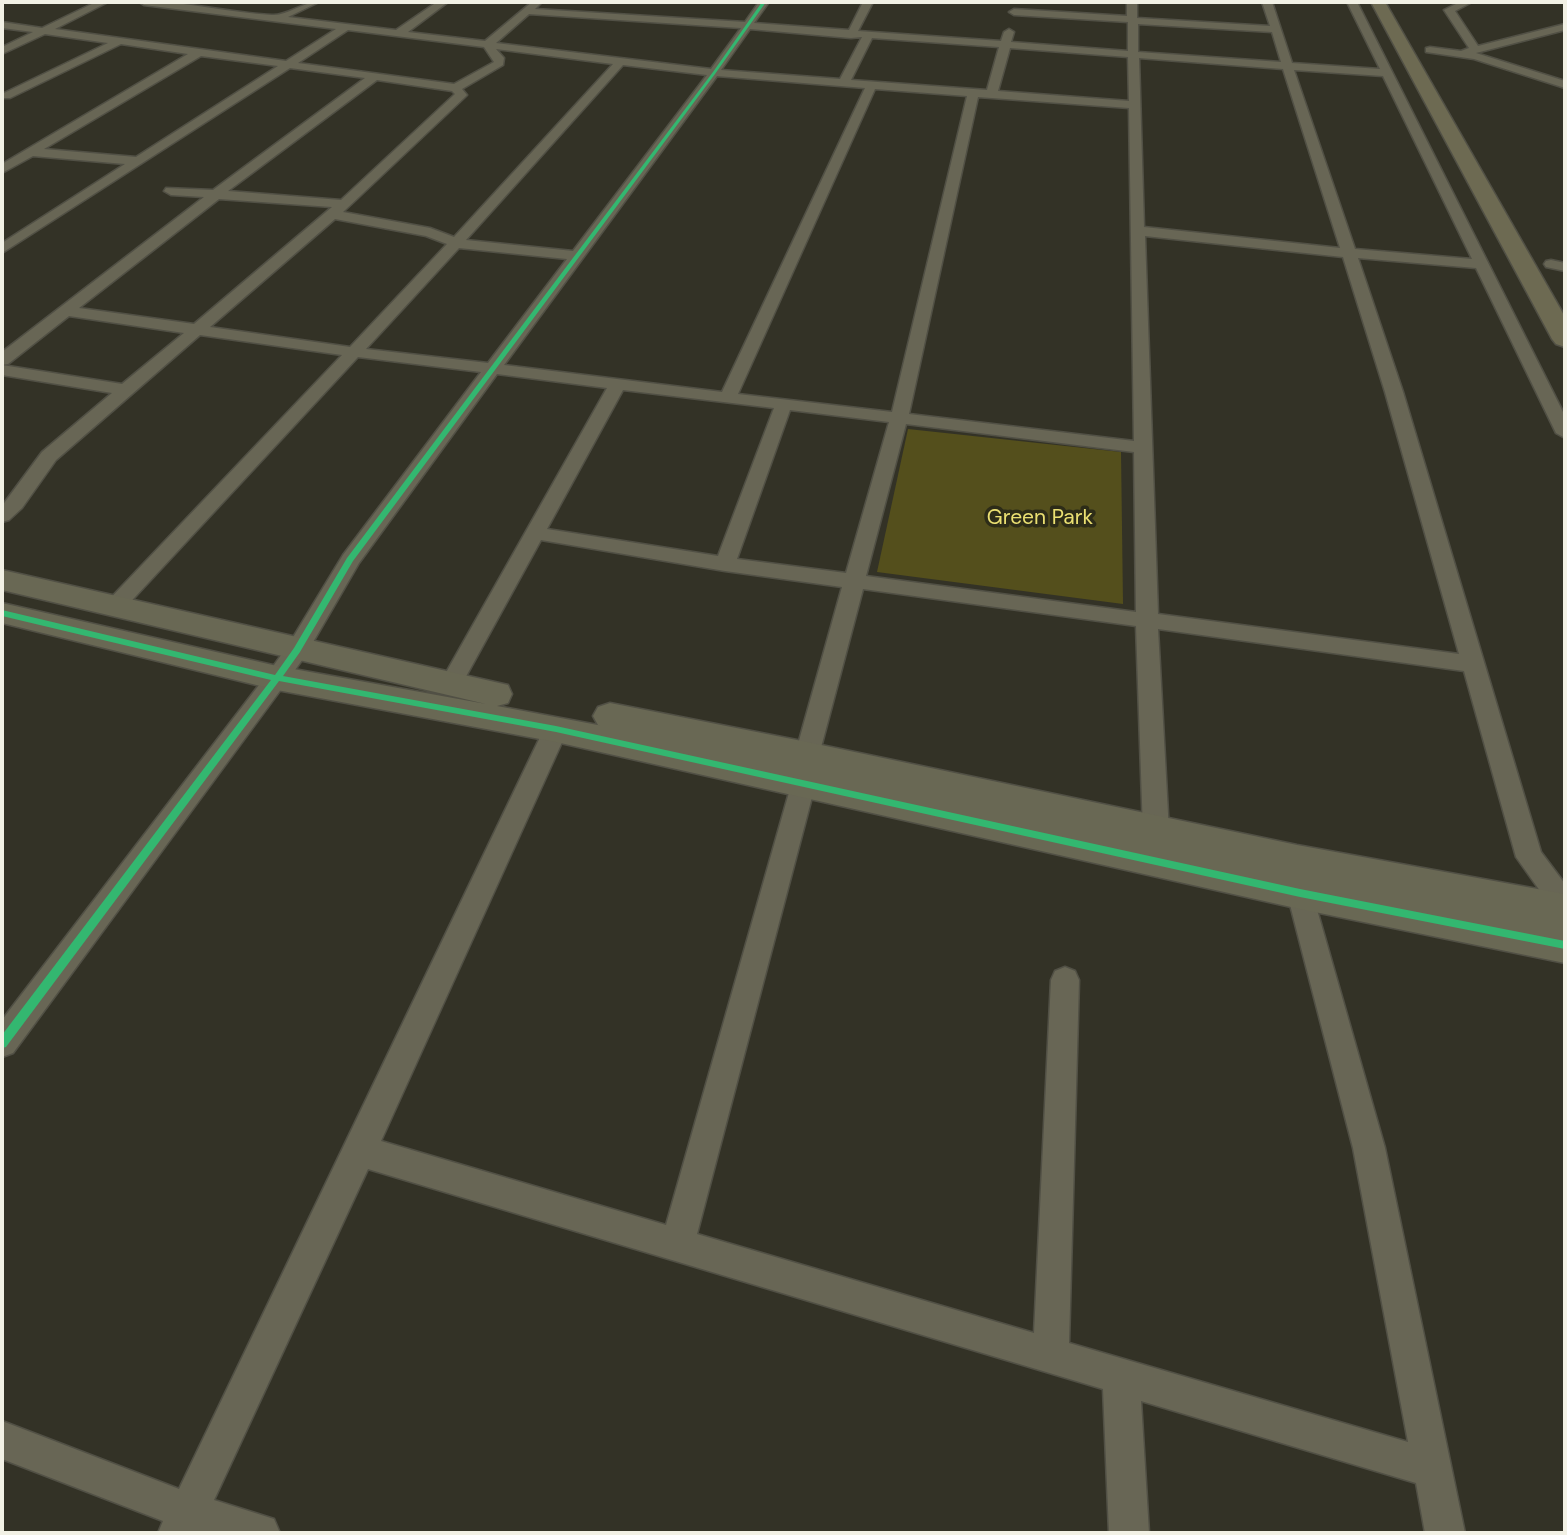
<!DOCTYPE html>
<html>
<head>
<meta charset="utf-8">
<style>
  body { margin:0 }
  #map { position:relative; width:1567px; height:1535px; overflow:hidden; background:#333226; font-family:"DM Sans",sans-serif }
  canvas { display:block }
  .frame { position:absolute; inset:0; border:4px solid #f2f1e5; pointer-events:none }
</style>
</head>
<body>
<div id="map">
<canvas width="1567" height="1535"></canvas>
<div class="frame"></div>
</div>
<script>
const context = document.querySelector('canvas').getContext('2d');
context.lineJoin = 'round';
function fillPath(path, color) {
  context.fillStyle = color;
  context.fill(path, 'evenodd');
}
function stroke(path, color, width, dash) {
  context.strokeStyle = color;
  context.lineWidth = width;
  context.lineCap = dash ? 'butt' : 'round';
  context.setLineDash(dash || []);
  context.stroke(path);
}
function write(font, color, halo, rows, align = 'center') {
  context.font = font + ' "DM Sans",sans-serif';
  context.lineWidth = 7;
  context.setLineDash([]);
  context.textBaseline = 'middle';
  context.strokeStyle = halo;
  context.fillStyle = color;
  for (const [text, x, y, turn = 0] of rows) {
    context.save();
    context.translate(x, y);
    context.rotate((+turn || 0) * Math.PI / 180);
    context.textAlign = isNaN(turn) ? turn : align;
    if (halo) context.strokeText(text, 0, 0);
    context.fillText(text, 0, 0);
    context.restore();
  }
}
const green = new Path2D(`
  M908,429l213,23 2,152 -246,-32z`);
const street = new Path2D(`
  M96,2h12l-53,27 231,32 50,-32 -192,-24 -5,-3c45,-2 88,11 133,13 15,1 30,-13 47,-13l-31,15 108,13 41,-28h11l-40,30 77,9 47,-39h10l-7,7 210,13 14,-20h10l-15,21 95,7 14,-28h10l-15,29 143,10 3,-9 5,-3 5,3 -3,10 117,9v-29l-114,-7 -5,-3 5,-3 113,7v-14h10v16l133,8 -8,-24h10l20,61 88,6 -33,-67h10l208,414v22l-9,-5 -80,-165 -118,-10 45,134 138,460 24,32v32l-10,-4 -39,-55 -52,-186 -306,-42 11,203 -4,7 -9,4 -9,-4 -4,-7 -7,-206 -273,-37 -44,166 -3,7 -9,2 -9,-2 -3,-7 47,-168 -117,-16 -184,-31 -83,151 -8,2 -8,-2 -3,-6 168,-297 -110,-14 -138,189 -54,93 -20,28 -272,369 -11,4v-37l267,-348 20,-28 54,-89 138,-183 -123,-15 -236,254 -8,2 -8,-2 -3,-5 239,-251 -142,-20 -144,125 -34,48 -13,12 -7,2v-16l40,-54 70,-59 -110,-18v-10l120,19 62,-51 -115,-17 -61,48 -6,1v-13l202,-155 -33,-2 -7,-4 2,-3 47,2 152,-112 -75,-10 -288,185v-10l123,-79 -92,-8 -31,17v-9l186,-110 -67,-10 -111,54h-8v-4l106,-51 -63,-9 -43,20v-7l31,-15 -31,-4v-6l40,6zM529,14l212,14 -30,41 -215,-26zM1138,24l134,8 9,30 -143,-10zM750,29l101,9 11,-1 -22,42 -119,-9zM348,30l136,17 10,15 -40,22 -156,-21zM872,38l127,9 -12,43 -136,-10zM1010,48l118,9 1,44 -131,-10zM496,49l117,15 -159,173 -24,-9 -87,-16 122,-115 2,-2 -5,-6 41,-24 1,-7zM201,56l77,10 -142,91 -92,-8zM1139,58l144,11 57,179 -196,-21zM623,65l84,10 -134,176 -107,-11zM1294,70l89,6 89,183 -117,-10zM717,76l148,12 -143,304 -218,-27zM377,80l75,11 3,3 -114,106 -113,-9zM875,89l92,7 -75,316 -154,-18zM978,97l151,11 5,333 -225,-27zM219,199l113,8 -138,117 -115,-16zM335,219l91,17 21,8 -97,103 -140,-20zM1145,236l198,21 42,135 74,262 -301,-40zM459,248l108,11 -79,104 -122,-14zM623,390l151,18 -56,148 -171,-27zM790,410l99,12 -43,151 -109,-14zM906,424l228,28 2,160 -270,-36z
  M1460,2h12l-17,9 23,35 87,-22v6l-89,23 89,28v7l-91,-29 -48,-7v-4l4,-1 31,4 8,-3 -25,-38z
  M1551,260l14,3v8l-19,-4 -2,-3 2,-3z
  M556,720l8,3 4,6 -187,412 285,84 126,-443 3,-7 9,-3 9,3 3,7 -119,452 337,99 17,-353 4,-9 10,-4 10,4 4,9 -10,363 339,99 -55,-294 -66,-255 3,-8 10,-4 10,4 75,263 80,385h-40l-9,-50 -275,-82 8,132h-40l-6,-144 -735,-220 -154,331 60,19 6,14h-122l5,-12 -161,-62v-38l177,68 365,-760 4,-6z`);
const secondary = new Path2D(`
  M2,570l506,115 4,9 -4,9 -11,3 106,20 -5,-1 -5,-9 5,-9 12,-4 197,39 490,103 268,49v69l-265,-54 -744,-167 -279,-52 -275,-67v-20l275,63 209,38 -484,-114z`);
const highway = new Path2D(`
  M1371,2h14l180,315v30l-9,-3 -4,-5z`);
const cycleway = new Path2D(`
  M762,2h4l-51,72 -362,487 -53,91 -17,24 273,50 744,163 265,52v8l-265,-52 -744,-165 -277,-51 -273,366 -4,1v-13l269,-355 -269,-64v-6l273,65 19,-27 53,-90 366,-486z`);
const parkNames = [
  ["Green Park",1040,518]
];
fillPath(green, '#544f1c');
stroke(street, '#515045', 3);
stroke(secondary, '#515045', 3);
stroke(highway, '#515045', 3);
fillPath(street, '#686655');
fillPath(secondary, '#696854');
fillPath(highway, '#6d6a52');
fillPath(cycleway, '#33b770');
write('21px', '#ebe072', '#2d2c18', parkNames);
</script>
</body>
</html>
